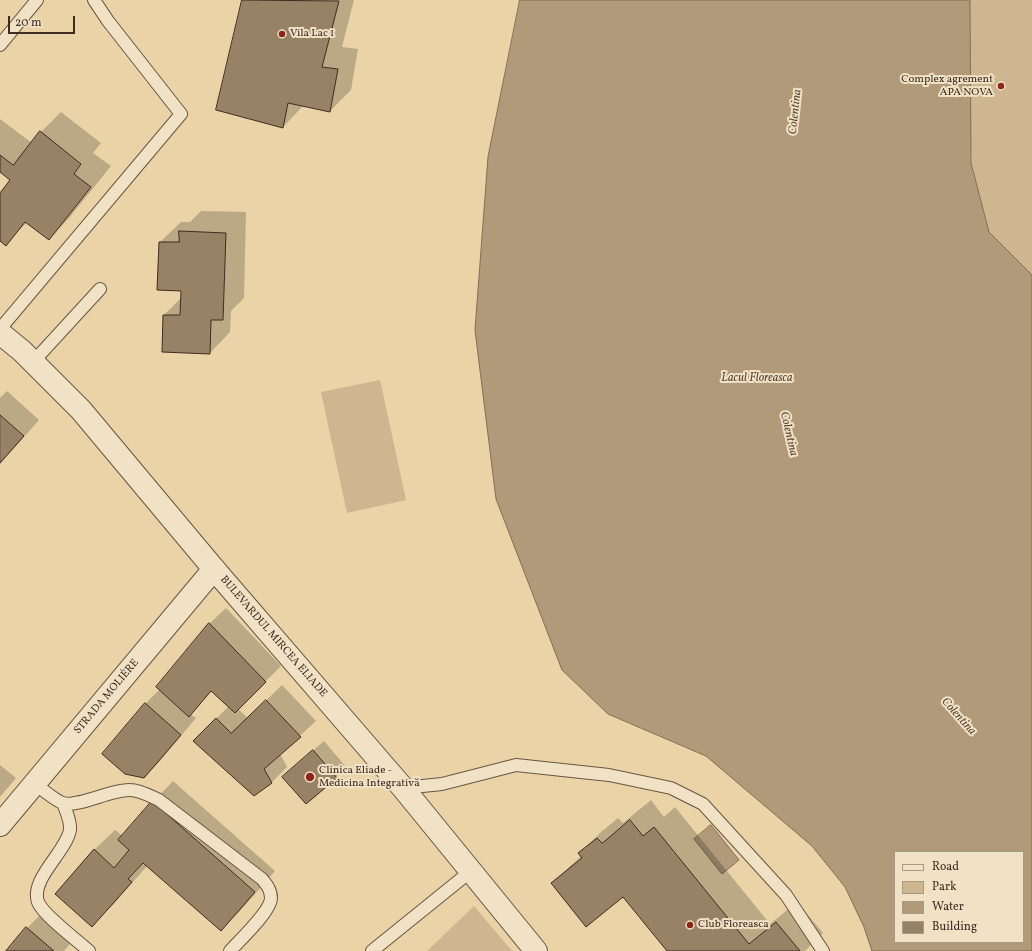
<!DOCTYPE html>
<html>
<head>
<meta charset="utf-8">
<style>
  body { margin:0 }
  #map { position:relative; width:1032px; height:951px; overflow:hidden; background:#ead3a7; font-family:Vollkorn,serif }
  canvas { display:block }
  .legend { position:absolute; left:894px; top:851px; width:130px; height:92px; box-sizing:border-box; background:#f1e2c6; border:1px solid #aa9984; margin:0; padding:5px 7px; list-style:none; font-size:12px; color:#3f2b20 }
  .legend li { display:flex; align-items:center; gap:8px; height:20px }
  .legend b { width:20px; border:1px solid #aa9984 }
  .scale { position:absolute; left:8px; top:16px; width:67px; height:18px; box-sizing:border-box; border:2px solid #3f2b20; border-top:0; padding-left:5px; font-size:12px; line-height:14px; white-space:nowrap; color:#3f2b20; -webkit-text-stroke:3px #f1e2c6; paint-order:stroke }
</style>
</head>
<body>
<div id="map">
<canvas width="1032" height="951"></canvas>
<ul class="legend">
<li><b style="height:5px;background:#f1e2c6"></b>Road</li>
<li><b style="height:11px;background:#cdb690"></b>Park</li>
<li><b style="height:11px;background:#b09a79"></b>Water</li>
<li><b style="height:11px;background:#988266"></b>Building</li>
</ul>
<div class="scale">20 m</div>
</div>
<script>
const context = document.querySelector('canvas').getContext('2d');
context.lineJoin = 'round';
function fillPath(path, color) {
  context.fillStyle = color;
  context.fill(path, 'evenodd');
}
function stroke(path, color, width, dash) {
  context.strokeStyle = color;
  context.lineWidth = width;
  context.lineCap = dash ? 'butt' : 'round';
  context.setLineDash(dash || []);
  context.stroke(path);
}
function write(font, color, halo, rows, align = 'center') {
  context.font = font + ' Vollkorn,serif';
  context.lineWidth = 4;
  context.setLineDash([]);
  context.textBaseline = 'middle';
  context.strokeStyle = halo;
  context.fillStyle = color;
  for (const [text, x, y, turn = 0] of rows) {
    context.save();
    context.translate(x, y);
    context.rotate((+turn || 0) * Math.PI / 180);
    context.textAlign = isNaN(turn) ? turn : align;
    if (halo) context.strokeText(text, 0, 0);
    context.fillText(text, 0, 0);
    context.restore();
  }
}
const green = new Path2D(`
  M970,0h62v275l-43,-43 -18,-69z
  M380,380l26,120 -59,13 -26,-121z
  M474,906l38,45h-85z`);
const water = new Path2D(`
  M520,0h450l1,163 18,69 43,43v676h-160l-8,-24 -19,-40 -33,-41 -106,-90 -98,-42 -46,-44 -66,-171 -21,-169 13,-173zM895,852h128v90h-128z
  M711,825l28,35 -17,14 -28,-35z`);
const shadow = new Path2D(`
  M243,0h111l-12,47 16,2 -7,41 -21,21 -26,-6 -21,22 -65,-18z
  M61,112l40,31 -8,10 18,13 -42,52 -20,21 -22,-17 -21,22 -6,-4v-45l12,-15 -12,-9v-52l32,24 9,-11z
  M201,211l45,1 -2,86 -13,13 -1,21 -20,21 -46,-38 17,-17 1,-8 -22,-48 21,-20h9z
  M7,391l32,29 -39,44v-66z
  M226,608l55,58 -43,43 10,9 34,-33 34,36 -36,33 7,13 -16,16 -77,-42 35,-35 -17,-16 -22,24 6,4 -36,43 -16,16 1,-73 15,-15 -3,-2 53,-64z
  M324,741l22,26 -10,10 -42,-10z
  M0,765l16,13 -16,19z
  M173,781l102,90 -34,39 -20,20 -74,-64 -34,39 -21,20 2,-75 21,-20 8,6 30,-34z
  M651,800l13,17 11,-10 95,117 27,-22 26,31 -18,18h-136l-46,-55 -71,-13 29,-27 -1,-3 20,-20 18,-15 5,5z
  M43,912l31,27 -10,12h-57l20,-23z`);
const building = new Path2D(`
  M242,0l97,1 -17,66 16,2 -8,43 -42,-9 -5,25 -67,-18z
  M40,131l41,33 -7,10 17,13 -42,53 -24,-18 -19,24 -6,-5v-48l10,-13 -10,-8v-17l13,10z
  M179,231l47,2 -3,87h-12l-1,34 -48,-2 1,-37h17l1,-24 -24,-1 2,-48h20z
  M0,415l24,21 -24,27z
  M209,623l57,59 -31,31 -24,-22 -22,26 -33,-30z
  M266,700l35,37 -37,32 8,14 -18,13 -61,-55 23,-23 15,15z
  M145,703l36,32 -37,43 -19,-4 -23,-20z
  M313,750l24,28 -31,26 -24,-27z
  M152,801l103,91 -34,39 -78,-68 -15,16 4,3 -40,45 -37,-33 39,-45 20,19 15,-18 -11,-10z
  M630,820l13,16 11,-9 95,117 27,-22 24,29h-133l-44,-54 -37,30 -35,-44 31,-25 -4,-5 19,-15 5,5z
  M26,927l28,24h-48z`);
const service = new Path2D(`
  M0,45l37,-45
  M0,329l181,-215 -73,-93 -14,-21
  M33,362l67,-73
  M35,784c7,5 21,17 28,19 14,5 49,-14 67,-13 10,0 20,6 29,10l103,79c5,6 9,11 9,19 0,13 -31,42 -41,53
  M403,788l39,-4 74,-19 93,10 62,13 32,16 83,91 37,56
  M63,803c3,8 8,18 7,27 -4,22 -40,49 -32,72 5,13 39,38 51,49
  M372,951l99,-80`);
const minor = new Path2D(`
  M0,825l214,-256`);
const tertiary = new Path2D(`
  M0,333l22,18 59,59 133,159 189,219 133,163`);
const markers = [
  [282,34,4,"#8f2418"],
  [1001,86,4,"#8f2418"],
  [310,777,5,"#8f2418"],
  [690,925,4,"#8f2418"]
];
const poiNames = [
  ["Vila Lac 1",290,34],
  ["Complex agrement",993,80,"right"],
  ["APA NOVA",993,93,"right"],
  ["Clinica Eliade -",319,771],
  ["Medicina Integrativă",319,784],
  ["Club Floreasca",698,925]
];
const streetNames = [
  ["BULEVARDUL MIRCEA ELIADE",273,637,49],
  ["STRADA MOLIÉRE",107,697,-50]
];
const waterNames = [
  ["Colentina",796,112,-84],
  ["Lacul Floreasca",757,379],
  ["Colentina",788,434,77],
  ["Colentina",958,717,48]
];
fillPath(green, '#cdb690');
fillPath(water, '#b09a79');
stroke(water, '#836e55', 1);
fillPath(shadow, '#0003');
fillPath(building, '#988266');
stroke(building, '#3f2b20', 1);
stroke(service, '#6a5542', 14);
stroke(minor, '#6a5542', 24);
stroke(tertiary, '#6a5542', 24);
stroke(service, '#f1e2c6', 12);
stroke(minor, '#f1e2c6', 22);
stroke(tertiary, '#f1e2c6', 22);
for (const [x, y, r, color] of markers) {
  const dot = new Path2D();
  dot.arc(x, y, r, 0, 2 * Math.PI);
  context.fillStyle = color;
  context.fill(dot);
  stroke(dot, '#f1e2c6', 1.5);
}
write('11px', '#3f2b20', '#f1e2c6', poiNames, 'left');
write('11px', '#3f2b20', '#f1e2c6', streetNames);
write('italic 12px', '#5b4736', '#f1e2c6', waterNames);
</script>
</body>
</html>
